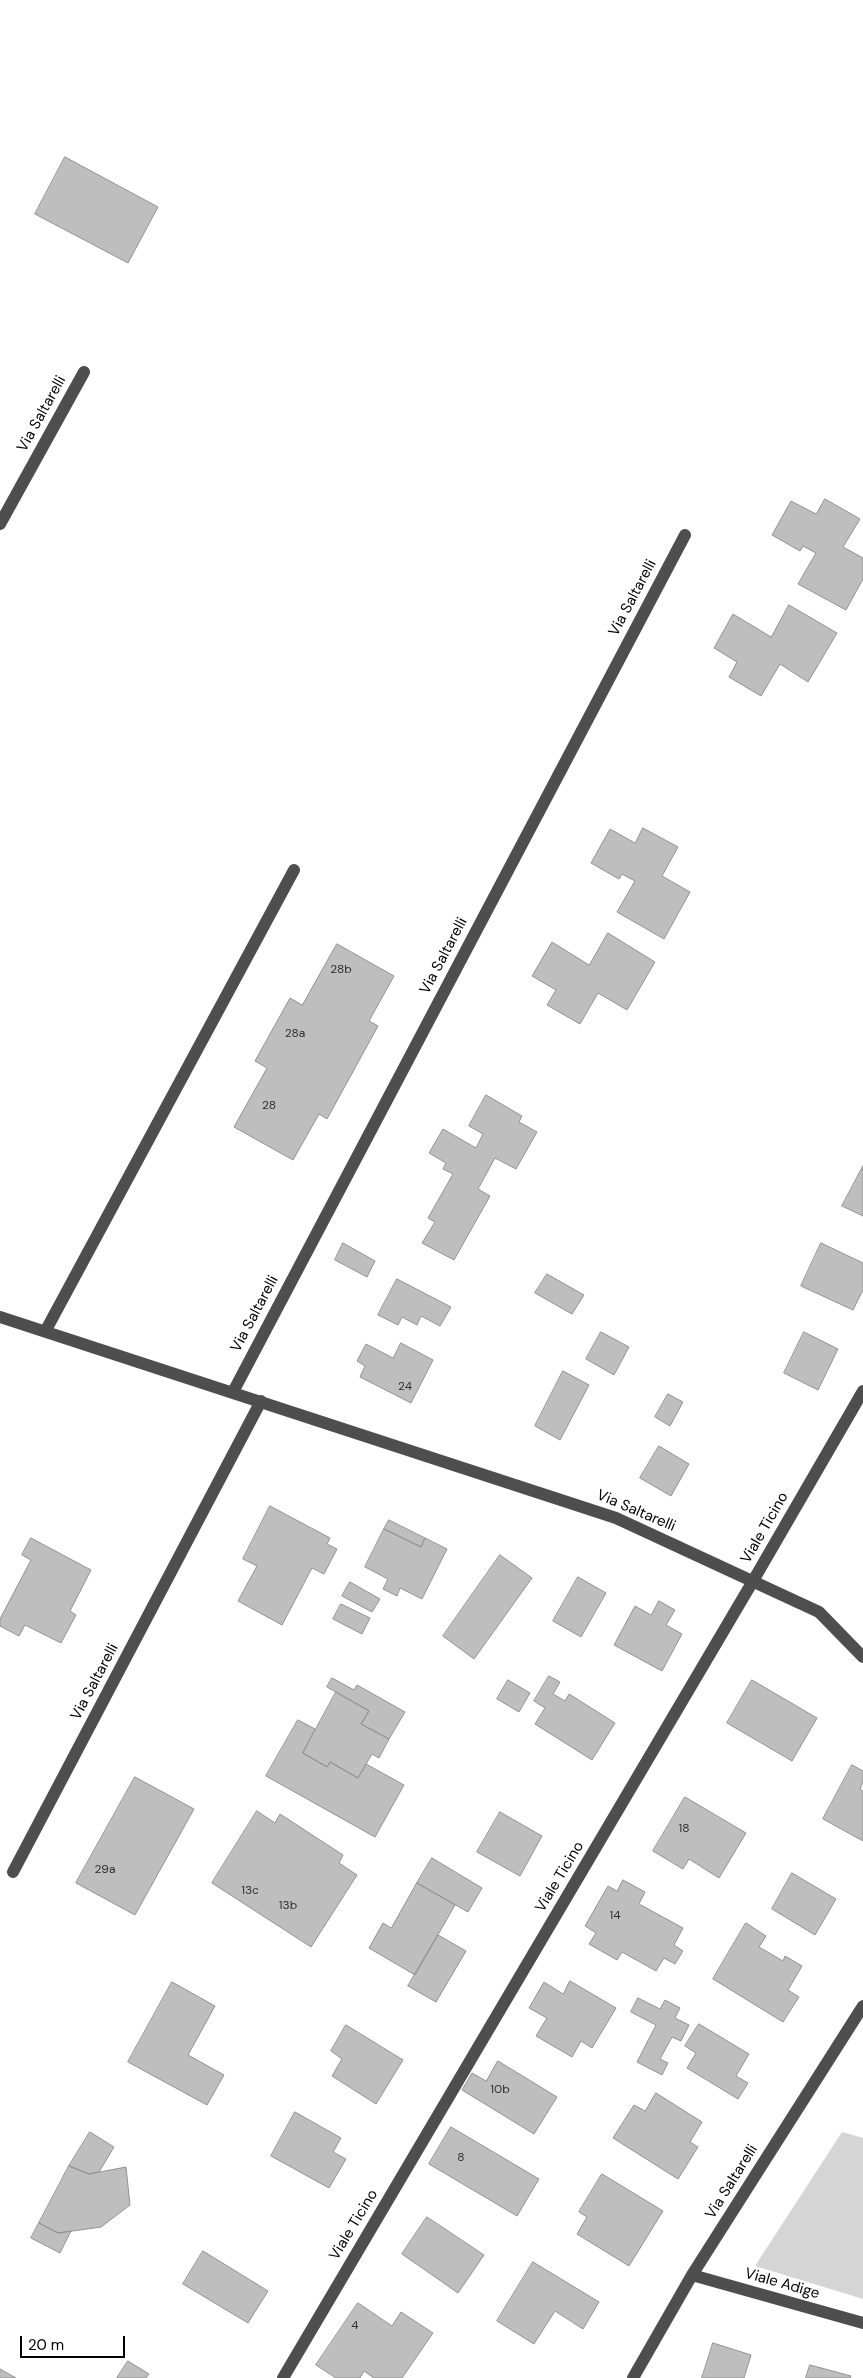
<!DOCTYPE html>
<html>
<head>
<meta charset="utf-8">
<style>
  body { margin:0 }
  #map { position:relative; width:863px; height:2378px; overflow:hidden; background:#fff; font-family:"DM Sans",sans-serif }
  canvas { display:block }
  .scale { position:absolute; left:20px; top:2336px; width:105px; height:22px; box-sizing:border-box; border:2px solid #000; border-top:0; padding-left:6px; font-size:15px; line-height:18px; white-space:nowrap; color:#000; -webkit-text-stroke:4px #fff; paint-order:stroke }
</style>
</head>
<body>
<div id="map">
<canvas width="863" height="2378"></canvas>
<div class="scale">20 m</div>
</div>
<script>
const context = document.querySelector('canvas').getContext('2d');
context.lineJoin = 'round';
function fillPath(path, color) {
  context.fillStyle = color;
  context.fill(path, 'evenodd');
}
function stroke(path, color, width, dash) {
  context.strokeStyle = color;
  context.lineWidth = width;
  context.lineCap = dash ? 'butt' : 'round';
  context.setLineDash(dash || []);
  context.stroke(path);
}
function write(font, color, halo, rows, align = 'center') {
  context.font = font + ' "DM Sans",sans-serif';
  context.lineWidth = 4;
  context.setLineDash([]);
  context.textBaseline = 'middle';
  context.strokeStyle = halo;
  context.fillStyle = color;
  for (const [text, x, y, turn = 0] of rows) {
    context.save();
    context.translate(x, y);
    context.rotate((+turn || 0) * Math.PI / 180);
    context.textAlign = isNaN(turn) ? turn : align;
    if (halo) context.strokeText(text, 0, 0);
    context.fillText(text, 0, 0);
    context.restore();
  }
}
const green = new Path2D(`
  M842,2132l21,6v161l-108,-33z`);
const building = new Path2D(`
  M65,157l93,50 -30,56 -93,-49z
  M825,499l35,20 -17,28 20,11v21l-17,31 -48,-26 18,-31 -13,-7 -3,5 -28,-16 19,-34 25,13z
  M789,605l48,28 -29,49 -28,-18 -19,32 -32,-19 8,-15 -23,-14 19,-34 38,23z
  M643,828l35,19 -16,29 28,16 -26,47 -47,-27 18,-31 -13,-7 -3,5 -28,-16 19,-34 25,14z
  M608,933l47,29 -28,48 -29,-17 -18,31 -33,-19 9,-15 -24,-14 20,-34 37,23z
  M337,944l57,32 -25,45 9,5 -51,93 -8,-5 -26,46 -59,-33 33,-59 -12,-7 35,-63 12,7z
  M486,1095l36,21 -3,6 18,10 -21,37 -21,-11 -17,31 12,7 -36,64 -32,-17 13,-21 -7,-4 25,-44 -10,-5 3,-6 -17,-10 14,-24 33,19 7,-14 -14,-8z
  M863,1166v50l-21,-10z
  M343,1243l32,18 -8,16 -32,-17z
  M821,1243l42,20v27l-10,20 -52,-24z
  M547,1274l37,21 -12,19 -37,-21z
  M397,1279l54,28 -11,19 -19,-10 -4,9 -15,-8 -4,8 -20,-10z
  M601,1332l28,15 -15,28 -28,-16z
  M804,1332l34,17 -20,41 -34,-17z
  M401,1343l32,17 -22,43 -51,-26 5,-11 -8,-5 9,-17 27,14z
  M563,1371l26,14 -29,55 -25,-14z
  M668,1394l15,8 -13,24 -15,-9z
  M659,1446l30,18 -18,32 -31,-18z
  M270,1506l60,32 -3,6 10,5 -13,25 -12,-6 -30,57 -44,-24 19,-35 -14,-7z
  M389,1520l36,18 -4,9 -37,-18z
  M384,1529l37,18 4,-9 22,11 -25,50 -22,-11 -3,8 -14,-7 5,-10 -23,-12z
  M31,1538l60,32 -21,41 6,4 -15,28 -36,-18 -6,11 -19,-10v-7l31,-59 -9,-5z
  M500,1555l32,23 -58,81 -31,-23z
  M578,1577l28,16 -25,44 -28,-16z
  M350,1582l30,17 -8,13 -30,-16z
  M659,1601l16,9 -9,15 16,9 -20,37 -48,-26 21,-39 16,9z
  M341,1604l29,14 -8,16 -29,-15z
  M549,1676l11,6 -7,12 12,7 4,-7 46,29 -23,37 -57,-36 10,-16 -11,-7z
  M332,1678l22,12 3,-5 48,27 -16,27 -28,-15 8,-13 -42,-24z
  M508,1680l22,13 -11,19 -22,-13z
  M752,1680l65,38 -25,43 -65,-38z
  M336,1692l33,19 -8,13 28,15 -10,19 -7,-4 -14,24 -28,-16 -3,5 -24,-14z
  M298,1720l17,9 -12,24 24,14 3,-5 28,16 8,-14 38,21 -29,52 -109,-61z
  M852,1765l11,6v11l-3,7 3,2v50l-40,-22z
  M135,1777l59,32 -59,106 -59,-32z
  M685,1797l61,36 -27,45 -30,-19 -6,10 -30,-18z
  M257,1811l18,12 5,-9 63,41 -4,8 18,12 -46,72 -99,-64z
  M500,1812l42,24 -22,40 -43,-24z
  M432,1858l50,30 -14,24 -51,-29z
  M792,1873l44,26 -21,36 -43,-26z
  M623,1880l22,12 -6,12 44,24 -9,17 9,6 -8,13 -11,-6 -8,13 -34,-19 -5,8 -28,-16 7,-11 -11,-7 23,-40 9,5z
  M417,1883l38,22 -40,70 -46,-27 14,-25 8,5z
  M746,1923l20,13 -7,11 24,14 2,-5 17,10 -14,24 11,7 -16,25 -70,-43z
  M438,1935l28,16 -30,51 -28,-16z
  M570,1981l46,27 -24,40 -11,-7 -9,16 -36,-21 11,-18 -18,-10 15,-26 19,12z
  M172,1982l43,24 -27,49 36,20 -17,30 -79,-43z
  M638,1998l22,11 5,-9 15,8 -5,10 14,7 -8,16 -9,-4 -12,22 8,4 -6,12 -25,-13 19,-37 -25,-13z
  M699,2024l50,30 -13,22 12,7 -10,16 -51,-31 9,-15 -11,-7z
  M346,2025l57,35 -27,44 -44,-28 10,-17 -11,-8z
  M498,2061l59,36 -23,37 -72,-44 10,-17 14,8z
  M656,2093l46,29 -12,20 8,5 -20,32 -65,-41 21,-33 11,6z
  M295,2112l46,26 -8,14 13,7 -17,29 -58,-32z
  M451,2127l88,52 -22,37 -88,-52z
  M90,2132l24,15 -15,25 -10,2 -20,-8z
  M69,2166l20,8 37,-7 4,38 -29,22 -43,6 -19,-10z
  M602,2174l61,37 -34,55 -52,-32 10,-17 -8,-5z
  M427,2217l57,38 -26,38 -56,-39z
  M39,2223l19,10 13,-2 -11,22 -29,-15z
  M203,2251l65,40 -20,32 -65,-39z
  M533,2262l66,40 -16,27 -28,-18 -21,33 -37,-23z
  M358,2303l34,23 9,-14 32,21 -31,45h-28l-10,-7 -4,7h-24l-20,-13z
  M713,2343l38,12 -7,23h-42z
  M128,2361l21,13 -3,4h-29z
  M810,2365l41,11 -1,2h-44z
  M0,2369l16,9h-16z`);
const minor = new Path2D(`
  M0,524l84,-152
  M0,1317l616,201 203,94 44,45
  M46,1330l248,-460
  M233,1392l452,-857
  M13,1872l248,-471
  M692,2275l171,48
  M283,2378l470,-797 110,-190
  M633,2378l59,-103 171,-269`);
const numberNames = [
  ["28b",341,970],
  ["28a",295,1034],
  ["28",269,1106],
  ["24",405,1387],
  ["18",684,1829],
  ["29a",105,1870],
  ["13c",250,1891],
  ["13b",288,1906],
  ["14",615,1916],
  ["10b",500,2090],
  ["8",461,2158],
  ["4",355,2326]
];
const streetNames = [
  ["Via Saltarelli",42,414,-61],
  ["Via Saltarelli",633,598,-62],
  ["Via Saltarelli",444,956,-62],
  ["Via Saltarelli",255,1314,-62],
  ["Via Saltarelli",636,1511,23],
  ["Viale Ticino",765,1528,-60],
  ["Via Saltarelli",95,1682,-62],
  ["Viale Ticino",560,1877,-59],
  ["Via Saltarelli",732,2182,-58],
  ["Viale Ticino",354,2225,-59],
  ["Viale Adige",782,2284,16]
];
fillPath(green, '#d5d5d5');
fillPath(building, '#bebebe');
stroke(building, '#929292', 1);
stroke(minor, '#4e4e4e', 12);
write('12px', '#303030', null, numberNames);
write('15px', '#000', '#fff', streetNames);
</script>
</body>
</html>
